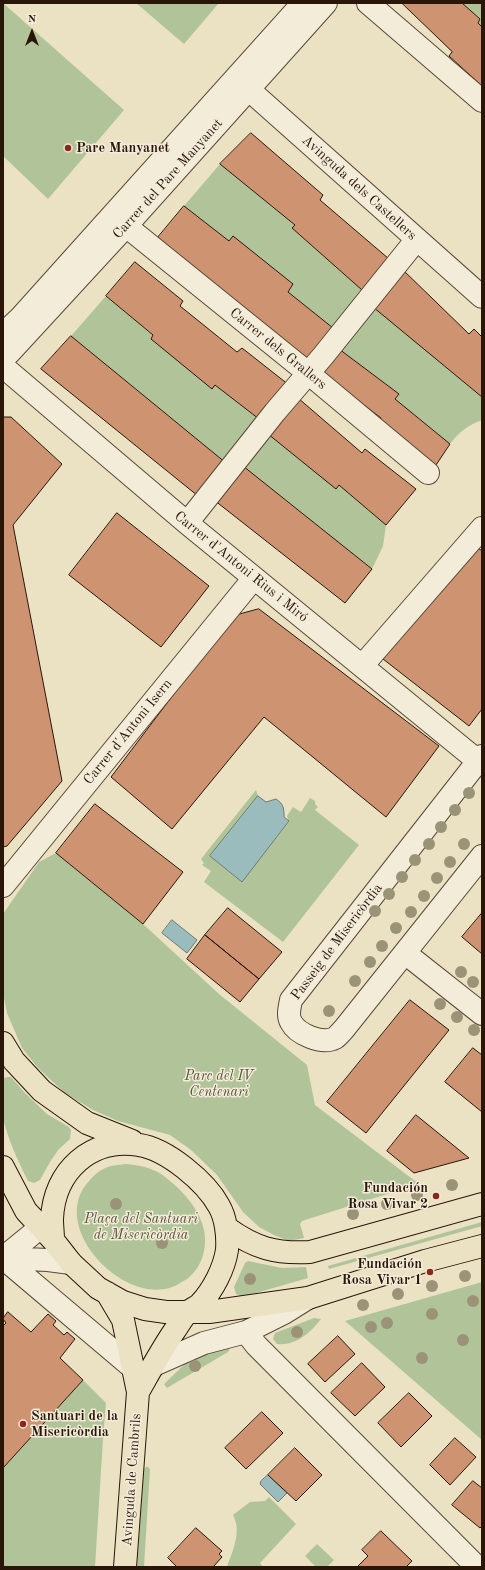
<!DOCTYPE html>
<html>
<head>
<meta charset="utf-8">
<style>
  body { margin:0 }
  #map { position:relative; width:485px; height:1570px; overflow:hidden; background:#ebe2c3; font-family:"Old Standard TT",serif }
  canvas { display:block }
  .frame { position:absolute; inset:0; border:4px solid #2a1509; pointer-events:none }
  .north { position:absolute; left:12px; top:12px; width:40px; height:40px; -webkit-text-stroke:3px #f2ecd8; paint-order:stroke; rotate:0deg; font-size:11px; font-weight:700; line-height:16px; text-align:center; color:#2a1509 }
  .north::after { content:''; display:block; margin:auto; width:14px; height:18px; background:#2a1509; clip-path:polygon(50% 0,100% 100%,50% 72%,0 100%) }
</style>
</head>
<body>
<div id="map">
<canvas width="485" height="1570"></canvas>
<div class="frame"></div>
<div class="north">N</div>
</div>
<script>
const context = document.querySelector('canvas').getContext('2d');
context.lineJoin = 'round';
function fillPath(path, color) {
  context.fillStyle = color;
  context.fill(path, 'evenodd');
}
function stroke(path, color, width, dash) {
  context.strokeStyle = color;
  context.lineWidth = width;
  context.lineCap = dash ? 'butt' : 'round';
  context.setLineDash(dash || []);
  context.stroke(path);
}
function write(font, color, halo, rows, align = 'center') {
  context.font = font + ' "Old Standard TT",serif';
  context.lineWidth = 3;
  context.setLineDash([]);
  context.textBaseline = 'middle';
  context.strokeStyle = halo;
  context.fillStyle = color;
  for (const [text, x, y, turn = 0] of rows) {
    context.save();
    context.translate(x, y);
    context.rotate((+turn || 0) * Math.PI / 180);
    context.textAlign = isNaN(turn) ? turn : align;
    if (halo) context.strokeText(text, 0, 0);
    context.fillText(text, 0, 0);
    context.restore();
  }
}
const green = new Path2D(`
  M3,3l121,107 -76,89 -45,-43z
  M136,3h83l-35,41z
  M462,3h20v24l-4,-4 2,-4z
  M220,164l75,61 -3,3 70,62 -29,38 -45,-36 5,-8 -60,-47 -4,4 -45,-35z
  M106,296l47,39 -2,4 64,46 44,34 -33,44 -155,-127z
  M374,306l108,91v23c-14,5 -23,12 -32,24l-55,-45 4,-5 -60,-45z
  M268,434l68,54 3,-3 47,40 -3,21 -11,23 -129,-103z
  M256,790l2,6 -48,60 32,25 47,-59 -2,-6 6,-9 8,5 9,-14 5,3v3l3,3 -3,3 44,35 -76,97 -79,-60 7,-11 -9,-6 2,-2 -3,-4z
  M56,853l87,71 76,70 88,71 8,40 104,79 -117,37 -2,3 4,14 -15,3 -15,-6 -15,-8 -16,-15 -26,-37 -26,-25 -21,-15 -52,-14 -25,-11 -28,-17 -27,-25 -16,-20 -15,-35 -4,-20v-79l36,-52z
  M8,1077h3l14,16 22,21 22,13 2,3 -1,9 -11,10 -9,13 -10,18 -6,3 -6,-2c-10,-20 -20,-41 -25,-63 -2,-13 0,-28 0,-40z
  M126,1164c12,1 24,3 35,10 24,17 50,46 43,77 -2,11 -8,21 -17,28 -7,4 -14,9 -22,10 -49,9 -116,-65 -76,-108 5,-6 12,-12 19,-14 5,-2 12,-2 18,-3z
  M482,1222v4l-153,43 -1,-3z
  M248,1261l34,7 24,-1 2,11 -66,19 -6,-3 -2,-7 11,-24z
  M482,1282v158l-137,-119z
  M314,1318l7,1c-11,14 -25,27 -44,25l-4,-5 2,-6z
  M227,1347l3,2 -2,3 -61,36 -3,-4 24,-23 9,-5z
  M83,1380l23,23 -3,36 -8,128h-92v-99z
  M147,1466l3,3 -6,98h-7l7,-98z
  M269,1497l27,27 -36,39 3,4h-36c6,-17 15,-36 6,-52l17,-13 15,-1z
  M317,1544l17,16 -7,7h-11l-11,-11z`);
const water = new Path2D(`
  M258,796l8,6 10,-3c8,5 8,10 8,18l5,4 -47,61 -32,-26z
  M172,920l25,20 -10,13 -25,-20z
  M268,1475l19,18 -9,9 -18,-18 1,-3z`);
const building = new Path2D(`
  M402,3h60l18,16 -2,4 4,4v59l-33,-30 3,-4z
  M251,133l72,62 -3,5 69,59 -27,31 -70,-62 3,-3 -75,-61z
  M184,206l45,35 4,-5 60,48 -5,8 45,36 -27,33 -151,-120z
  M135,262l48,39 -3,5 57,46 5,-4 47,37 -30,34 -44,-34 -3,4 -61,-50 2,-4 -47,-39z
  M402,269l67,65 5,-5 8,8v60l-109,-90z
  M71,336l155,127 -28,33 -157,-127z
  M339,349l60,45 -4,5 55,45 -16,24 -55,-45 2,-5 -58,-44z
  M298,398l64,55 3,-4 51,40 -30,36 -47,-40 -3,4 -68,-55z
  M3,417h8l51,47 -49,61 49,256 -55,65 -4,1z
  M243,466l129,103 -27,34 -131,-103z
  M117,513l92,73 -48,61 -92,-72z
  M474,545l8,6v158l-13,17 -86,-67z
  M259,609l180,137 -53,71 -122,-100 -92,112 -61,-52 122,-161z
  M95,804l88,68 -40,52 -87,-71z
  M228,908l54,44 -23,27 -54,-44z
  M482,913v41l-20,-17z
  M205,935l54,44 -19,23 -53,-43z
  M410,1000l39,30 -83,103 -39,-31z
  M473,1048l9,7v57l-37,-30z
  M416,1115l53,43 -55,15 -27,-22z
  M8,1312l23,20 17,-18 8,7 -3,4 11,10 3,-3 8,7 -15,19 23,22 -80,88v-142l3,-3 -3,-4z
  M338,1336l17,18 -30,28 -17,-18z
  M362,1363l23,24 -30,29 -24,-23z
  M409,1393l23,23 -31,31 -23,-24z
  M262,1412l21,21 -37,36 -21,-21z
  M455,1438l21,19 -26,28 -20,-20z
  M295,1448l27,27 -26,26 -28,-26z
  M473,1481l9,7v38l-2,2 -28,-23z
  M196,1528l26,23 -3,3 3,3 -9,10h-36l-9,-9z
  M381,1531l31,30 -6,6h-49l11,-11 -6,-6z`);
const minor = new Path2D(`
  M368,3l114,98
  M238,80l244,217
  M126,226l182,147 120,100
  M3,334l17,-16 283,-315
  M9,353l117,-127 200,-223
  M7,370l180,153 291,238
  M187,523l88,-111 48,-56 94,-117
  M362,666l120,-138
  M482,756l-191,244c-1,6 -4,15 0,22 6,12 31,23 44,16 3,-2 7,-7 9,-9l138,-173
  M3,886l251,-308
  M405,953l77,61
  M3,1258l129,109
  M3,1258l45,2 23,3
  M3,1258l49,-40
  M246,1332l10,13 221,222
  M154,1365l50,-22 42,-11 38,-19 24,-15`);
const major = new Path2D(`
  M3,1043l11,18 28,30 45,32 45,18
  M3,1167l23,44 27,29 18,23 27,25 25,14 22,7 21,3h43l99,-14 117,-37 57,-15
  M227,1228c28,20 48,26 83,24l172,-48
  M53,1240c0,-7 -1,-14 -1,-21 2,-48 39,-82 87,-74 28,4 67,37 80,61 7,12 9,30 8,44 -3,19 -14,40 -27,54 -3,3 -9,5 -12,8 -5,5 -9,12 -13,18 -13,19 -25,41 -37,62
  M107,1293l16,27 15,72 -13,175`);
const trees = [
  [469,793],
  [455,810],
  [441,827],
  [429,844],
  [464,844],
  [415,860],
  [450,862],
  [402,877],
  [437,878],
  [389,894],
  [424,896],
  [375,911],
  [411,912],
  [396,928],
  [382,946],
  [370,962],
  [461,972],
  [355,981],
  [473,982],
  [440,1004],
  [329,1011],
  [457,1017],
  [474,1030],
  [452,1185],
  [417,1195],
  [116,1204],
  [387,1204],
  [353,1214],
  [162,1243],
  [465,1276],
  [250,1279],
  [432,1286],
  [398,1294],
  [473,1301],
  [363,1305],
  [432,1314],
  [387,1323],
  [371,1327],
  [297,1332],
  [463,1340],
  [422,1358],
  [195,1366]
];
const markers = [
  [68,148,4,"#8f2418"],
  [436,1196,4,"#8f2418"],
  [430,1272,4,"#8f2418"],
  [23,1424,4,"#8f2418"]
];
const poiNames = [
  ["Pare Manyanet",76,148],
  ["Fundación",428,1188,"right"],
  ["Rosa Vivar 2",428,1204,"right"],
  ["Fundación",422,1264,"right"],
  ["Rosa Vivar 1",422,1280,"right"],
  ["Santuari de la",31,1416],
  ["Misericòrdia",31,1432]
];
const streetNames = [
  ["Carrer del Pare Manyanet",168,179,-48],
  ["Avinguda dels Castellers",359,188,42],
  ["Carrer dels Grallers",278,349,39],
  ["Carrer d'Antoni Rius i Miró",241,567,39],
  ["Carrer d'Antoni Isern",128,732,-51],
  ["Passeig de Misericòrdia",337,942,-53],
  ["Avinguda de Cambrils",132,1480,-86]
];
const parkNames = [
  ["Parc del IV",219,1076],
  ["Centenari",219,1092],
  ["Plaça del Santuari",141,1219],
  ["de Misericòrdia",141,1235]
];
fillPath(green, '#b1c499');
fillPath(water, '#9bbcbc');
stroke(water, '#6e7974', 1);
fillPath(building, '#ce9472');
stroke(building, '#2a1509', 1);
stroke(minor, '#5a4838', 24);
stroke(major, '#2a1509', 24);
stroke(minor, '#f2ecd8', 22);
stroke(major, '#ebe2c3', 22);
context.fillStyle = '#9b9378';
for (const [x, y] of trees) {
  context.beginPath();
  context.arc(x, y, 6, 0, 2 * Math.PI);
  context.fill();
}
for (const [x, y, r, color] of markers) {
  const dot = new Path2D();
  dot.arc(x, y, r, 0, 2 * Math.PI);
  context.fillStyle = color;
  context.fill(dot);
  stroke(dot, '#f2ecd8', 1.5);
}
write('bold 14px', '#2a1509', '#f2ecd8', poiNames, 'left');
write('14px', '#2a1509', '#f2ecd8', streetNames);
write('italic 14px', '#59523b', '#f2ecd8', parkNames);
</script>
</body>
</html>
